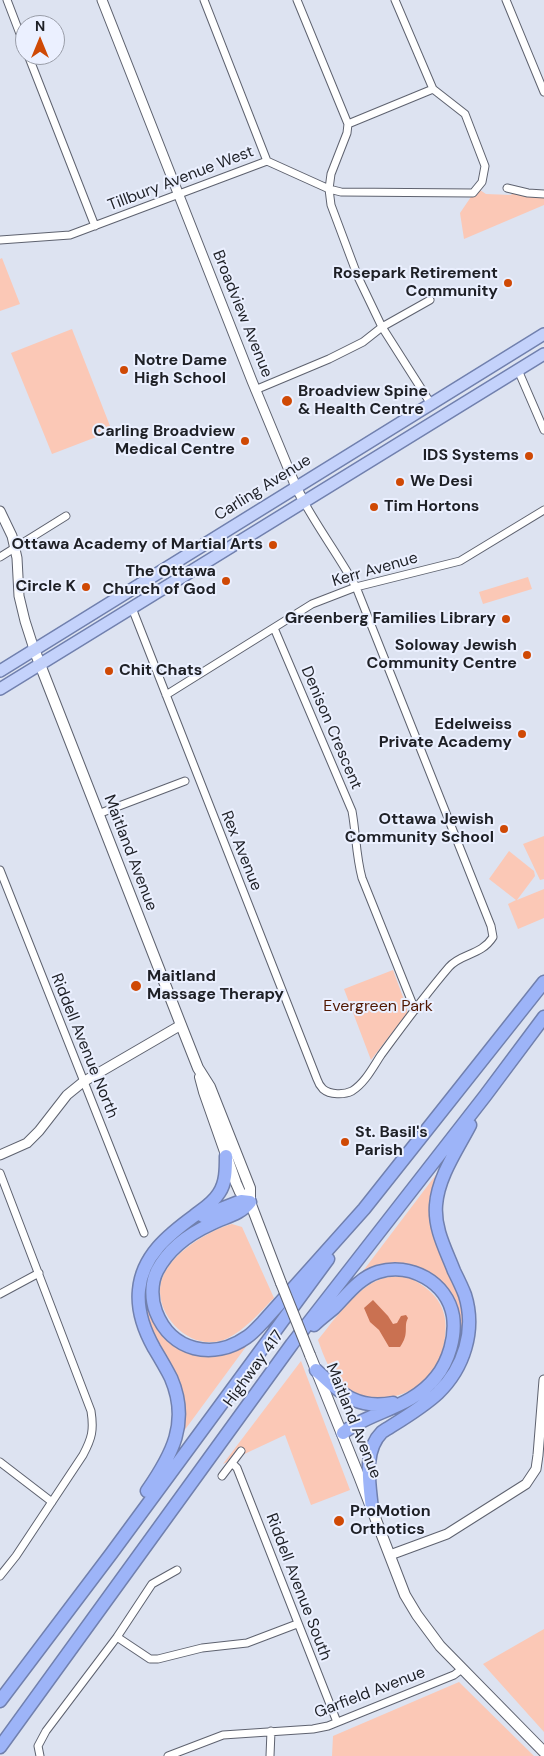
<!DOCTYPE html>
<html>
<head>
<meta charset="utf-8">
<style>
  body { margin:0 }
  #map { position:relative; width:544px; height:1756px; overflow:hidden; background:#dde3f1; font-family:"DM Sans",sans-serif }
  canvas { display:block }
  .north { position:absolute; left:15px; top:15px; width:50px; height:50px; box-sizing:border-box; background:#ebf0ff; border:1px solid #999da8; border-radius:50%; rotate:0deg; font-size:14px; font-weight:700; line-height:20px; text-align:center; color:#1e2026 }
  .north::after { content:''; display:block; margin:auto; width:18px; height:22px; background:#cf4905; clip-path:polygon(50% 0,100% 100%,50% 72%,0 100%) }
</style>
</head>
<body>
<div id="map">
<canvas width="544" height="1756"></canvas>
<div class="north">N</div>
</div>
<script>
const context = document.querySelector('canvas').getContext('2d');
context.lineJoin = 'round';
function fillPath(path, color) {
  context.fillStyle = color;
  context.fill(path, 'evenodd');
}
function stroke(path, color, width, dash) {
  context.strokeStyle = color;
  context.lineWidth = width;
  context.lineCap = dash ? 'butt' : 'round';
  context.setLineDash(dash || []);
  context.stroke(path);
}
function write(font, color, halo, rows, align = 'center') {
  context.font = font + ' "DM Sans",sans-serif';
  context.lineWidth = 4;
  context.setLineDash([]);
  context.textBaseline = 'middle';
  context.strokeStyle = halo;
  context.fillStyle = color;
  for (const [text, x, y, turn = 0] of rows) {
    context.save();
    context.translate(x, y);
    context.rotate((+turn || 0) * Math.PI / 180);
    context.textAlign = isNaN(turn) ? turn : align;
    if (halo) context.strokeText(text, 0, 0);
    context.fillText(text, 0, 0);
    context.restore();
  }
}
const green = new Path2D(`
  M477,188l9,6 25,1 4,-5 29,7v8l-80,34 -4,-26z
  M2,258l18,46 -20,7v-52z
  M72,329l40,102 -60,23 -41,-101z
  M528,577l4,12 -49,15 -4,-12z
  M544,836v43l-4,1 -17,-36z
  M509,851l25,20 1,5 -18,24 27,-11v29l-26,11 -10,-25 8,-4 -27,-21z
  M393,970l14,38v5l-36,47 -27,-71z
  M438,1172l-3,14 14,81 15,42 -2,37 -20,39 -34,23 -1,-3 26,-21 24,-67 -34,-46 -63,4z
  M215,1213l-19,13 -48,58 29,63 69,-5 2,2 -64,87v-25l-37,-81 -5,-36 12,-32 31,-30z
  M232,1224l10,3 32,71c-14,14 -28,31 -46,40 -32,16 -69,-16 -68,-49 1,-30 46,-58 72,-65z
  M408,1277c26,13 41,29 37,60 -1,9 -4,20 -8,29 -16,29 -63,43 -90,23 -16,-12 -23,-32 -29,-49 16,-20 40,-55 66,-62 7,-2 16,-1 24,-1z
  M301,1361l49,129 -39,15 -26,-70 -62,29z
  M544,1629v103l-61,-68z
  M459,1682l75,74h-202l1,-20z`);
const water = new Path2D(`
  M373,1300l15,16 5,8 4,-1 4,-7 5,-1 2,3c-5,9 2,15 -8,29h-11l-10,-17 -9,-8 -6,-14z`);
const minor = new Path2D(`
  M7,0l18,47
  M204,0l63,161
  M297,0l51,124 -1,9 -16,41 -2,15 2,16 27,72 24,50 49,77
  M506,0l38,92
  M28,55l67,171
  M348,124l85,-35
  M507,188l21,5 16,1
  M0,240l70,-5 197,-74 62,28 12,3 132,1 9,-11 3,-16 -20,-52 -32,-25 -38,-89
  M518,370l26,60
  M255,390l74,-31 34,-17 19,-15 48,-27
  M0,557l66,-41
  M132,608l185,471c1,3 4,8 6,10 7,6 21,6 29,2 13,-8 21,-24 29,-36 22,-30 44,-60 68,-88 12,-14 32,-11 44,-30l-2,-11 -135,-339c-16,-29 -36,-56 -52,-85
  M274,628l78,183c4,22 4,45 10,67l53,132
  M166,695l146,-91 44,-17 104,-26 84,-51
  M98,814l87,-33
  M0,870l144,363
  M0,1173l91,238c3,19 1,27 -8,44l-67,101 -16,20
  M0,1294l39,-21
  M0,1462l52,40
  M232,1463l5,5 100,254
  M222,1476l19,-25
  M117,1637l33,22h8l44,-11 45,-5 50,-19
  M40,1756l-2,-10 8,-15 71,-94 35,-53 25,-14
  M168,1756l55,-21 90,-6 15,-3 126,-51 8,-6
  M270,1756l1,-25`);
const tertiary = new Path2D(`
  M102,0l150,381 44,106 8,15
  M0,511l12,25 5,22 2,38 6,25 9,28
  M0,1155l27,-12 12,-12 28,-36 16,-13 98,-57
  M390,1555l57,-21 79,-50 10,-15 2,-14 6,-75`);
const secondary = new Path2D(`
  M34,649l147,376 17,43 12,19 40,101v14l31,81
  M200,1077l4,15 32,91 4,9 10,10
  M310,1355l49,121 46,119 12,20 23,31 104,106`);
const primary = new Path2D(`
  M0,671l544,-337
  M0,689l544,-335`);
const motorway = new Path2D(`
  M250,1202c-10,13 -26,15 -39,22 -22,10 -43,26 -54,47 -6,12 -6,28 -1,41 15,39 57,49 91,25 6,-4 11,-10 16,-15l101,-113 180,-227
  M203,1216l38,-15 9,1
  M314,1325c6,-6 13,-11 20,-17 13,-13 25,-30 44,-36 32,-10 69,10 75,44 3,20 -4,45 -17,61 -25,32 -66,34 -93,56
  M316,1370c25,23 40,40 77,33
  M147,1491c25,-36 43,-69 24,-113 -5,-10 -11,-20 -17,-30 -9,-16 -17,-38 -15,-58 3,-34 29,-55 55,-74 9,-7 19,-13 25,-23 7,-10 7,-24 7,-37
  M372,1510c-2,-25 -10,-58 10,-78 19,-12 40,-24 56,-39 26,-25 38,-63 27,-98 -3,-8 -7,-16 -11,-24 -8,-21 -20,-42 -18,-66 2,-28 21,-55 34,-80
  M0,1701l111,-147 217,-295
  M0,1747l292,-403 193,-248 59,-79`);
const secondaryBridge = new Path2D(`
  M281,1283l29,72`);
const markers = [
  [508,283,5,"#cf4905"],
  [124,370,5,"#cf4905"],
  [287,401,6,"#cf4905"],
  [245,441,5,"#cf4905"],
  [529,456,5,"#cf4905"],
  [400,482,5,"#cf4905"],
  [374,507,5,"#cf4905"],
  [273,545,5,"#cf4905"],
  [226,581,5,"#cf4905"],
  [86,587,5,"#cf4905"],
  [506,619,5,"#cf4905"],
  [527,655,5,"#cf4905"],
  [109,671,5,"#cf4905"],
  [522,734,5,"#cf4905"],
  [504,829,5,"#cf4905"],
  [136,986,6,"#cf4905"],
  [345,1142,5,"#cf4905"],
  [339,1521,6,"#cf4905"]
];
const streetNames = [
  ["Tillbury Avenue West",181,179,-21],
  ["Broadview Avenue",242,314,68],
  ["Carling Avenue",263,488,-32],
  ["Kerr Avenue",375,570,-16],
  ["Denison Crescent",331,728,67],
  ["Rex Avenue",241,851,68],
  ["Maitland Avenue",130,853,69],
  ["Riddell Avenue North",84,1046,68],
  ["Highway 417",254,1369,-54],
  ["Maitland Avenue",353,1421,68],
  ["Riddell Avenue South",298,1587,69],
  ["Garfield Avenue",370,1693,-21]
];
const poiNames = [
  ["Rosepark Retirement",498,274],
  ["Community",498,292],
  ["Notre Dame",134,361,"left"],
  ["High School",134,379,"left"],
  ["Broadview Spine",298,392,"left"],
  ["& Health Centre",298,410,"left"],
  ["Carling Broadview",235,432],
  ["Medical Centre",235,450],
  ["IDS Systems",519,456],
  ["We Desi",410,482,"left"],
  ["Tim Hortons",384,507,"left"],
  ["Ottawa Academy of Martial Arts",263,545],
  ["The Ottawa",216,572],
  ["Church of God",216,590],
  ["Circle K",76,587],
  ["Greenberg Families Library",496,619],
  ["Soloway Jewish",517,646],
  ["Community Centre",517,664],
  ["Chit Chats",119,671,"left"],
  ["Edelweiss",512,725],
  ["Private Academy",512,743],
  ["Ottawa Jewish",494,820],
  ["Community School",494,838],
  ["Maitland",147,977,"left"],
  ["Massage Therapy",147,995,"left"],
  ["St. Basil's",355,1133,"left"],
  ["Parish",355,1151,"left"],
  ["ProMotion",350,1512,"left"],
  ["Orthotics",350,1530,"left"]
];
const parkNames = [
  ["Evergreen Park",378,1007]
];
fillPath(green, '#fbc8b6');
fillPath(water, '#ca7151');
stroke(minor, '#5e626f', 9);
stroke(tertiary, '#5e626f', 11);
stroke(secondary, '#5e626f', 12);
stroke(primary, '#7180ae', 14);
stroke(motorway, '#7180ae', 15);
stroke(minor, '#fff', 7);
stroke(tertiary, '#fff', 9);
stroke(secondary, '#fff', 10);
stroke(primary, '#c4d2fb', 11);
stroke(motorway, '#9db4f8', 12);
stroke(secondaryBridge, '#5e626f', 12, []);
stroke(secondaryBridge, '#fff', 10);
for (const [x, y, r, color] of markers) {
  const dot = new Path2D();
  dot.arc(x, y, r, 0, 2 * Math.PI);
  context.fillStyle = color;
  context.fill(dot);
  stroke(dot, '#ebf0ff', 2);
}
write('16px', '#1e2026', '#ebf0ff', streetNames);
write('bold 16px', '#1e2026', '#ebf0ff', poiNames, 'right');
write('16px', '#501701', '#ebf0ff', parkNames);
</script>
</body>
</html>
